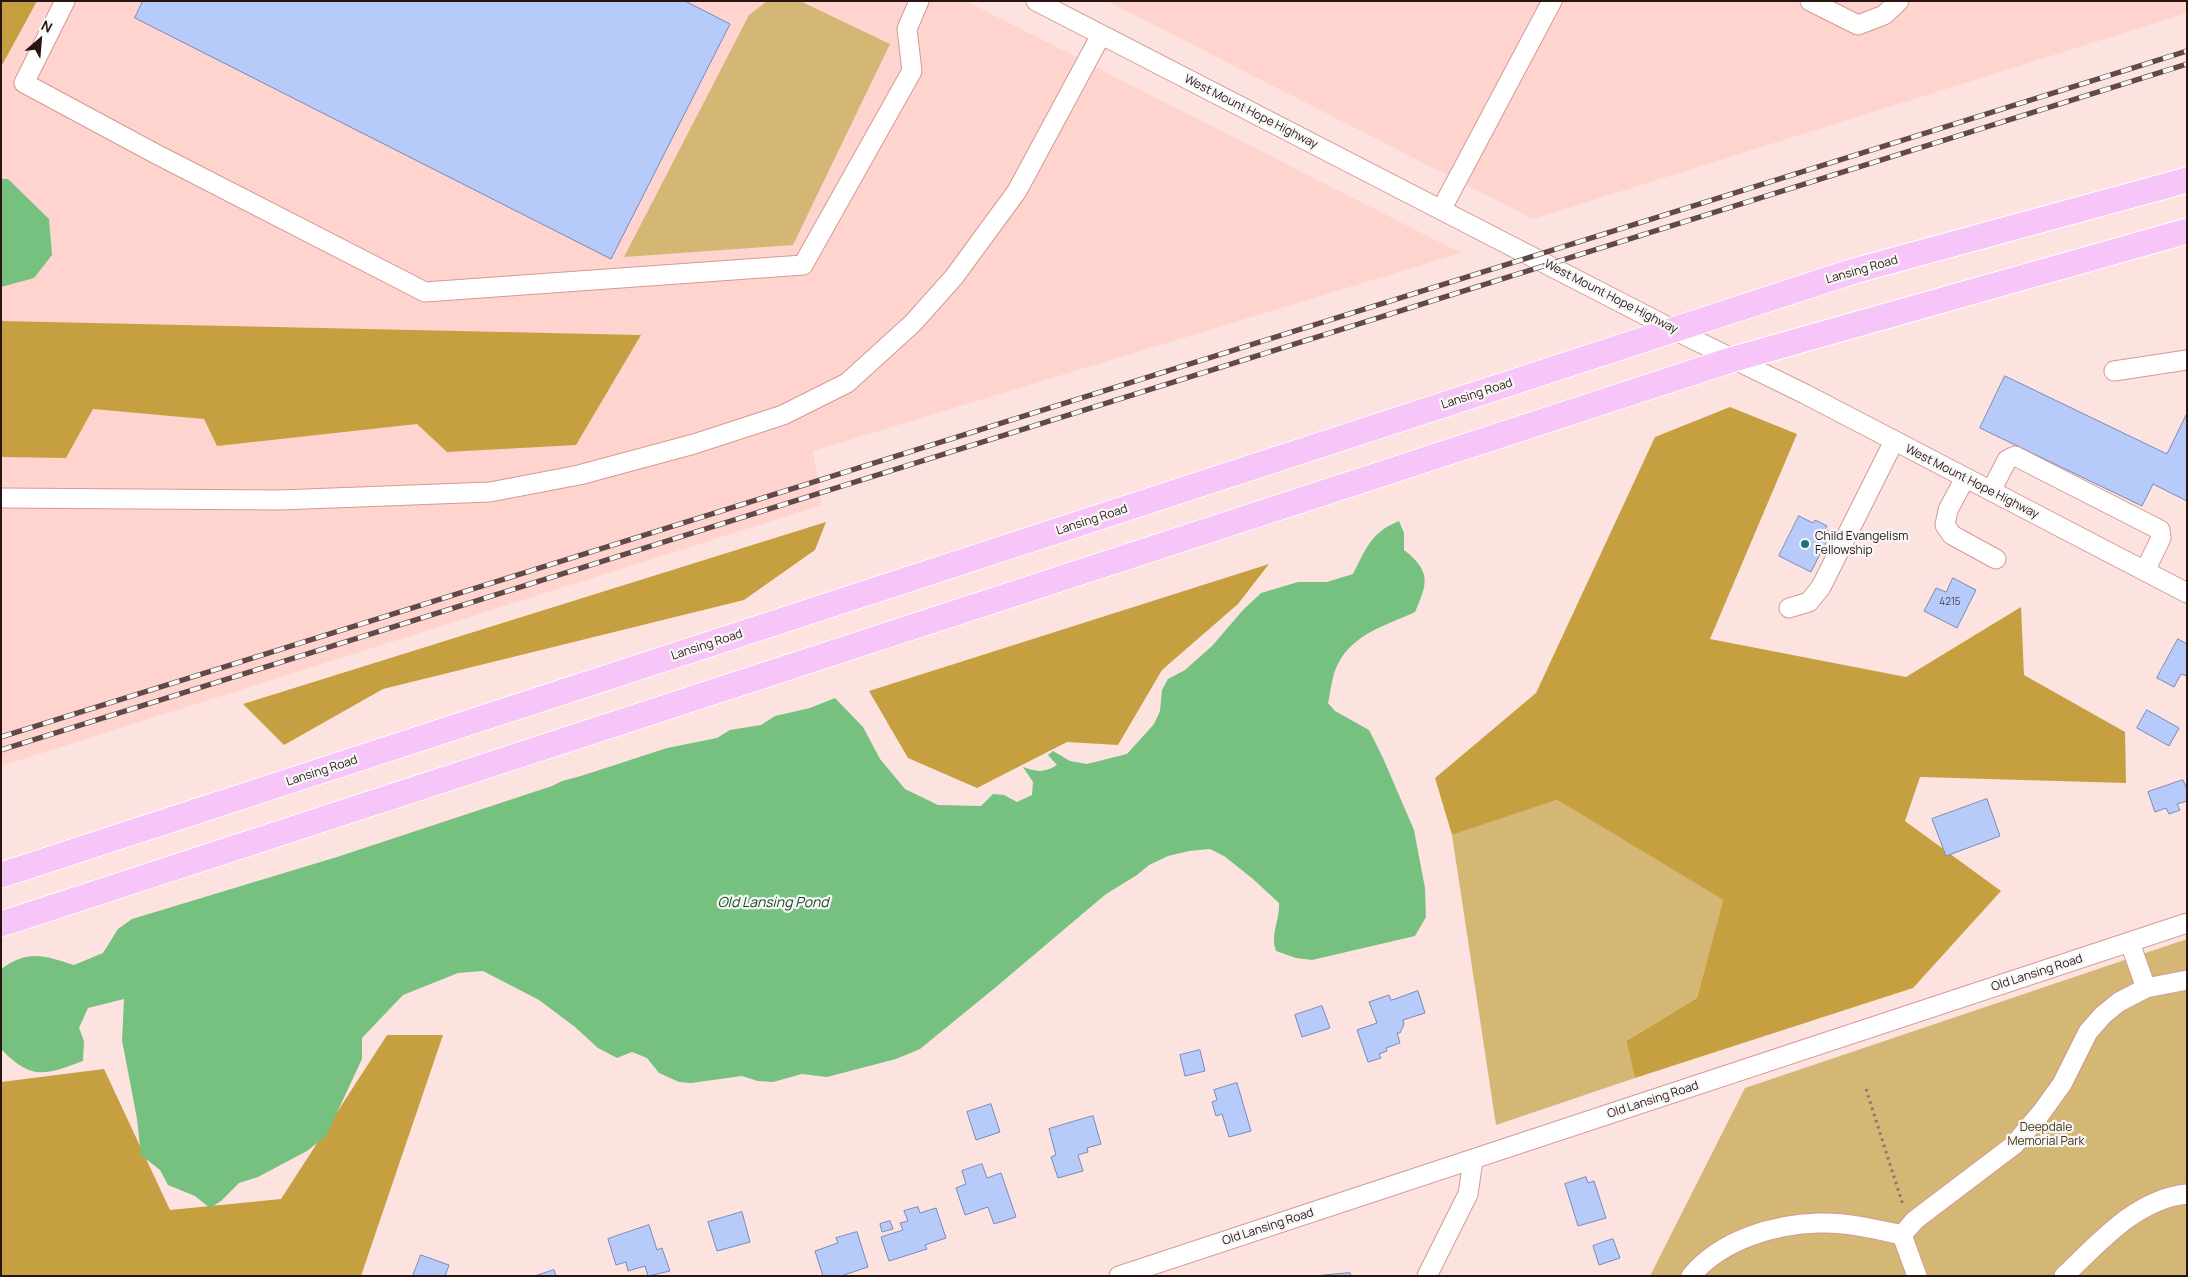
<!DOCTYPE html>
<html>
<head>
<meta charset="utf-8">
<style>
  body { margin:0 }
  #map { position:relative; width:2188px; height:1277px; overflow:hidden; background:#fce3df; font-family:Manrope,sans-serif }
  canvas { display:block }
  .frame { position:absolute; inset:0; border:2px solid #2a1412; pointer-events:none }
  .north { position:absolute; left:15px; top:15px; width:50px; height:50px; -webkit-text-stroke:4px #f7f7f7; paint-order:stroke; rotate:27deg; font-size:14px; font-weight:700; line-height:20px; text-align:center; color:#2a1412 }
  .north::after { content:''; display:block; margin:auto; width:18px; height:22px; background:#2a1412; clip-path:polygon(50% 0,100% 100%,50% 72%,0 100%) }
</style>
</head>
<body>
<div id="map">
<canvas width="2188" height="1277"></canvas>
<div class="frame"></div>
<div class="north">N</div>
</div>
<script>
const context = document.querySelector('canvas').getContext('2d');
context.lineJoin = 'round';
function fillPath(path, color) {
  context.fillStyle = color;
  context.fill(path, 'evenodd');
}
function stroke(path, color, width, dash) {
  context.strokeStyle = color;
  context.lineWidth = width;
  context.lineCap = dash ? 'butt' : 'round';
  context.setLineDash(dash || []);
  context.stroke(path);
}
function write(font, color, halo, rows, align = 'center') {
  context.font = font + ' Manrope,sans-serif';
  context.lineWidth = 4.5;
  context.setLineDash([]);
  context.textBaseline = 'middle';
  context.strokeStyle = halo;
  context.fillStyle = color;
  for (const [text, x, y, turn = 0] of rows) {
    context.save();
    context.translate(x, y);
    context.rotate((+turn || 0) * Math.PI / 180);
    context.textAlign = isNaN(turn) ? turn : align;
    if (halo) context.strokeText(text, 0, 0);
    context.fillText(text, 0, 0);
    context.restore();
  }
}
const built = new Path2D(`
  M1,1h965l495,252 -648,198 9,54 -821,261z
  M1107,1h1080v12l-654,206z`);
const green = new Path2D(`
  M767,1h33l90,43 -97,201 -169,12 125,-242z
  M1557,800l166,100 -26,98 -71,43 9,37 -139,47 -44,-290z
  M2187,939v337h-537l95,-188z`);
const forest = new Path2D(`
  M1,1h36l-36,66z
  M1,321l640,14 -65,110 -129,7 -30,-28 -200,22 -13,-27 -111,-10 -27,49 -65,-1z
  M1730,407l67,27 -87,205 196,38 115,-70 3,68 101,57 1,51 -206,-6 -15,44 96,70 -88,97 -278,90 -9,-37 71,-43 26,-98 -166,-100 -105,35 -17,-57 101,-85 119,-256z
  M826,522l-11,28 -71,50 -361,89 -99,56 -41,-41z
  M1269,564l-31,40 -76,66 -44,75 -51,-3 -90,46 -69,-30 -39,-67z
  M387,1035h56l-82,241h-360v-194l103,-13 66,141 111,-11z`);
const water = new Path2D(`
  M1,179h7l41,40 3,36 -18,23 -33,9z
  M1399,521l5,12v17c27,21 24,33 11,62 -28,13 -60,21 -76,50 -7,11 -8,28 -11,41l7,8 34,19 14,28 31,72 11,58 1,29 -11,19 -103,24 -16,-2 -20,-7c-6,-17 4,-31 3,-48l-26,-24 -29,-23 -14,-7 -21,2 -21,5 -19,9 -12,10 -31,19 -110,93 -76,62 -24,10 -69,18 -25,-3 -29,8 -15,-1 -16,-5 -51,7 -12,-1 -20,-9 -12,-15 -15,-6 -15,6 -19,-10 -23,-21 -36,-27 -56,-29 -25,2 -55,22 -41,43v21l-36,77 -19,15 -49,26 -19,6 -18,18 -11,7 -15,-12 -27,-11 -8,-15 -19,-15 -4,-36 -15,-79 2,-41 -36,9 -9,20 5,13 -1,20c-38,14 -51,20 -82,-12v-80c28,-20 43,-13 73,-4l29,-12 15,-24 14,-10 205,-62 215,-71 10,-5 19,-5 86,-28 50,-10 13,-8 31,-5 14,-9 35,-8 25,-10 28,29 17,32 25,30 33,16 43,1 12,-12 11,1 13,7 15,-7 1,-13 -10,-15c13,5 21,6 34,-2l-9,-10 5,-4 17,10 17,3 40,-10 27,-30 6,-13 2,-21 6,-11 17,-9 27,-24 31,-36 18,-17 37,-11h29l26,-8c13,-25 18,-42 46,-53z`);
const building = new Path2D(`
  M143,1h542l45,23 -119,235 -476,-241z
  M2005,376l162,78 20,-41v88l-34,-17 -11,22 -162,-78z
  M1799,516l14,7 2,-3 12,6 -2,3 6,3 -20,40 -32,-16z
  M1953,578l23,12 -19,38 -33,-17 12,-23 10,4z
  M2178,639l9,5v32l-6,-2 -7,13 -17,-9z
  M2147,710l32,18 -10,18 -32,-18z
  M2183,780l4,9v12l-10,3 3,6 -11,4 -3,-6 -11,4 -7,-20z
  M1987,799l13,37 -54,20 -14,-37z
  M1418,991l7,22 -22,7 1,4 -4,9h-3l3,10 -14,5 1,3 -8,3 2,4 -13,4 -11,-32 20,-7 -8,-21 20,-7 2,5z
  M1322,1006l8,22 -28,9 -7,-22z
  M1200,1050l5,21 -20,5 -5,-21z
  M1237,1083l14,48 -22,6 -7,-23 -6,2 -4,-14 5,-2 -3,-10z
  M991,1104l9,28 -24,8 -9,-28z
  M1093,1116l8,28 -14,4 1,4 -10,3 5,16 -25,7 -7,-21 5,-2 -7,-26z
  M982,1164l5,14 14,-5 15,44 -22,7 -6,-17 -23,8 -9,-27 10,-4 -4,-13z
  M1586,1177l2,6 6,-2 12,37 -28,8 -13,-42z
  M918,1207l2,6 16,-5 10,30 -21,7 2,4 -38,12 -8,-24 22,-7 -3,-7 8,-2 -4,-10z
  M742,1212l8,30 -33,9 -9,-29z
  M890,1221l3,8 -11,3 -2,-8z
  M649,1225l8,25 5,-2 8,23 -22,5 -3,-10 -17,5 -2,-9 -10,3 -8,-26z
  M857,1232l11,35 -27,9h-18l-8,-25 23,-8 -2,-5z
  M1613,1239l7,19 -21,7 -6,-19z
  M421,1255l28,10 -4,11h-32z
  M554,1270l2,6h-21z
  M1350,1273l1,3h-37z`);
const path = new Path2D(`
  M1866,1089l37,116`);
const minor = new Path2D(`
  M65,1l-41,82 132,71 269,138 378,-27 109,-194 -5,-42 12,-28
  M1036,1l638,329 131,64 382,199
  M1810,1l48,24 26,-10 15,-14
  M1441,210l111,-209
  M2114,371l73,-11
  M1965,478l-17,32 -3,15 7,10 44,24
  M1991,491l16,-31 8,-4 145,74 1,8 -16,33
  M1,498l279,2 210,-8 89,-17 115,-31 89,-29 64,-32 66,-60 41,-46 63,-86 84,-156
  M1789,608l20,-6 12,-15 73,-146
  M2130,943l16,45
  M1119,1276l1068,-353
  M1427,1276l41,-82 5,-34
  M1691,1276c30,-36 83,-52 128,-53 28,-1 56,6 83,12
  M1917,1276l-15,-41 13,-15 99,-75 27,-32 21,-29 26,-52 15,-17 16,-13 27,-14 41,-8
  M2064,1276c35,-33 72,-77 123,-82`);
const major = new Path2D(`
  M1,875l1853,-604 333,-91
  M1,924l1733,-565 453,-128`);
const rail = new Path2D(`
  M1,737l2186,-686
  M1,750l2186,-686`);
const markers = [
  [1805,544,5,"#236d76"]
];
const numberNames = [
  ["4215",1950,602]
];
const streetNames = [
  ["West Mount Hope Highway",1251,112,27],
  ["Lansing Road",1862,270,-16],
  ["West Mount Hope Highway",1611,297,27],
  ["Lansing Road",1477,394,-18],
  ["West Mount Hope Highway",1972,482,27],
  ["Lansing Road",1092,520,-18],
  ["Lansing Road",707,645,-18],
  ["Lansing Road",322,771,-18],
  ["Old Lansing Road",2037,973,-18],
  ["Old Lansing Road",1653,1100,-18],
  ["Old Lansing Road",1268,1227,-18]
];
const poiNames = [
  ["Child Evangelism",1815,537],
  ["Fellowship",1815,551]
];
const parkNames = [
  ["Deepdale",2046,1128],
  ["Memorial Park",2046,1142]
];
const waterNames = [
  ["Old Lansing Pond",773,903]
];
fillPath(built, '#ffd4ce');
fillPath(green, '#d4b775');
fillPath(forest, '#c6a040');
fillPath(water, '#76c17f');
fillPath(building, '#b7cbfb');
stroke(building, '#788ab7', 1);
stroke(minor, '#d49a93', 21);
stroke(major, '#fff', 27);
stroke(path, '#8b7471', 3, [2.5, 4]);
stroke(minor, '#fff', 19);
stroke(major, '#f7c5f7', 25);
stroke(rail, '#604947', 5.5);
stroke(rail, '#f7f7f7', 4, [11]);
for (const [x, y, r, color] of markers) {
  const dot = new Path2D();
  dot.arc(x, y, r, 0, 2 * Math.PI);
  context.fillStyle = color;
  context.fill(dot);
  stroke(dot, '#f7f7f7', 2);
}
write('10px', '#4d424c', null, numberNames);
write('12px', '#2a1412', '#f7f7f7', streetNames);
write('12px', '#2a1412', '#f7f7f7', poiNames, 'left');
write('12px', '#45350c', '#f7f7f7', parkNames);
write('italic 14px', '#13491e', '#f7f7f7', waterNames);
</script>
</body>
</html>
